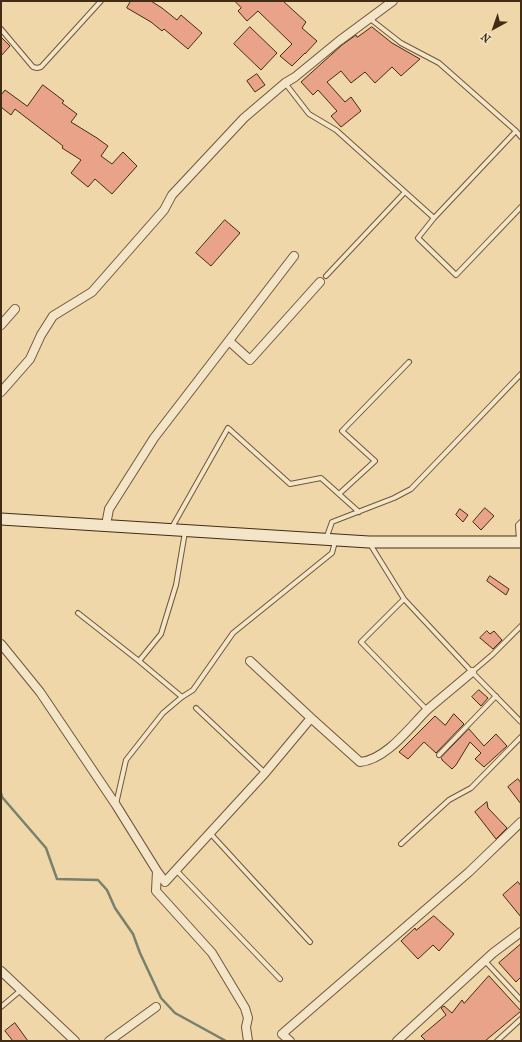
<!DOCTYPE html>
<html>
<head>
<meta charset="utf-8">
<style>
  body { margin:0 }
  #map { position:relative; width:522px; height:1042px; overflow:hidden; background:#f0d7aa; font-family:"IM FELL French Canon",serif }
  canvas { display:block }
  .frame { position:absolute; inset:0; border:2px solid #422c14; pointer-events:none }
  .north { position:absolute; left:474px; top:8px; width:40px; height:40px; -webkit-text-stroke:3px #f5e5c8; paint-order:stroke; rotate:220deg; font-size:11px; font-weight:700; line-height:16px; text-align:center; color:#422c14 }
  .north::after { content:''; display:block; margin:auto; width:14px; height:18px; background:#422c14; clip-path:polygon(50% 0,100% 100%,50% 72%,0 100%) }
</style>
</head>
<body>
<div id="map">
<canvas width="522" height="1042"></canvas>
<div class="frame"></div>
<div class="north">N</div>
</div>
<script>
const context = document.querySelector('canvas').getContext('2d');
context.lineJoin = 'round';
function stroke(path, color, width, dash) {
  context.strokeStyle = color;
  context.lineWidth = width;
  context.lineCap = dash ? 'butt' : 'round';
  context.setLineDash(dash || []);
  context.stroke(path);
}
function fillPath(path, color) {
  context.fillStyle = color;
  context.fill(path, 'evenodd');
}
const stream = new Path2D(`
  M1,793l1,4 44,51 11,31 41,1 9,10 8,18 18,26 7,19 21,45 14,15 51,28`);
const building = new Path2D(`
  M131,1h20l11,7 15,12 4,-5 21,18 -14,16 -24,-20 -2,2 -11,-9 -24,-14z
  M235,1h48l23,21 -4,6 15,13 -12,13v-1l-13,13 -12,-10 12,-12 -34,-33 -11,10 -9,-10 3,-3z
  M250,27l27,26 -16,17 -27,-26z
  M372,27l20,16 28,16 -19,17 -9,-9 -17,16 -10,-11 -14,11 -10,-12 -14,11 18,20 6,-5 10,14 -20,16 -10,-11 6,-5 -19,-21 -5,5 -12,-13 41,-37 14,-10 1,2z
  M1,37l9,9 -9,10z
  M257,74l8,11 -10,7 -8,-11z
  M43,85l21,16 -2,2 15,11 -6,8 26,16 11,8 -7,10 11,8 11,-12 14,14 -25,28 -17,-15 -7,8 -17,-14 10,-13 -19,-12 1,-2 -48,-37 -4,6 -10,-8v-12l4,-5 22,16z
  M225,220l15,13 -29,33 -15,-13z
  M485,508l9,8 -13,14 -8,-8z
  M460,509l8,6 -5,7 -7,-7z
  M490,576l19,13 -3,6 -19,-14z
  M487,631l3,3 4,-3 8,9 -9,9 -13,-11z
  M479,690l9,8 -7,8 -9,-9z
  M454,714l10,10 -28,29 -12,-11 -16,17 -9,-7 36,-36 10,9z
  M469,729l15,17 12,-12 11,12 -23,21 -9,-8 6,-6 -11,-11 -14,23 -4,4 -10,-9v-1l-1,-1z
  M518,779l3,4v21l-13,-17z
  M487,802l1,6 19,20 -11,11 -21,-27z
  M518,882l3,4v31l-18,-22z
  M434,916l20,18 -15,17 -6,-6 -15,14 -17,-18 14,-13 1,2z
  M521,944v33l-5,5 -17,-19z
  M489,976l32,35 -36,30h-59l-5,-5 25,-21 -5,-7 3,-2 8,7 10,-13 2,3z
  M15,1023l13,18h-15l-8,-10z`);
const service = new Path2D(`
  M369,18l32,25 38,20 77,68 5,6
  M1,29l32,38 4,1 4,-1 60,-66
  M285,83l24,31 27,16 98,88
  M516,131l-82,87 -16,20 38,37 65,-68
  M326,276l79,-84
  M339,494l36,-33 -33,-30 67,-69
  M171,529l57,-101 62,56 31,-6 38,34
  M326,539l6,-17 62,-24 17,-9 110,-115
  M519,541l-1,-16 3,-3
  M370,544l34,55 68,73 49,50
  M404,599l-43,43 66,68
  M78,613l61,48 43,36
  M139,661l22,-27 15,-49 9,-53
  M472,672l20,-17 29,-29
  M196,708l69,65
  M439,755l57,-59
  M116,804l10,-44 37,-47 19,-16 11,-7 40,-57 99,-80 3,-11
  M210,833l100,109
  M401,844l48,-44 22,-12 50,-51
  M176,870l104,109
  M485,961l36,39
  M1,1007l20,-17
  M497,1041l24,-22`);
const minor = new Path2D(`
  M1,325l14,-16
  M229,341l21,19 70,-78
  M1,392l29,-33 11,-24 12,-19 39,-24 72,-82 8,-15 72,-77 41,-35 10,-6 44,-36 54,-40
  M106,525l3,-16 45,-71 140,-182
  M1,644l39,48 76,113 41,66 -1,20 56,62 33,55 3,10 -2,9 2,14
  M250,661l61,57 49,44c26,-2 50,-35 67,-52 15,-13 30,-25 45,-38
  M157,871l8,11 100,-109 46,-55
  M1,971l74,70
  M109,1041l47,-34
  M290,1041l-8,-7 187,-162 52,-50
  M397,1041l96,-88 28,-21`);
const secondary = new Path2D(`
  M1,519l368,23h152`);
stroke(stream, '#77816d', 2.5);
fillPath(building, '#e8a389');
stroke(building, '#422c14', 1);
stroke(service, '#6e573a', 6);
stroke(minor, '#6e573a', 10);
stroke(secondary, '#422c14', 13);
stroke(service, '#f5e5c8', 4);
stroke(minor, '#f5e5c8', 8);
stroke(secondary, '#f5e5c8', 11);
</script>
</body>
</html>
